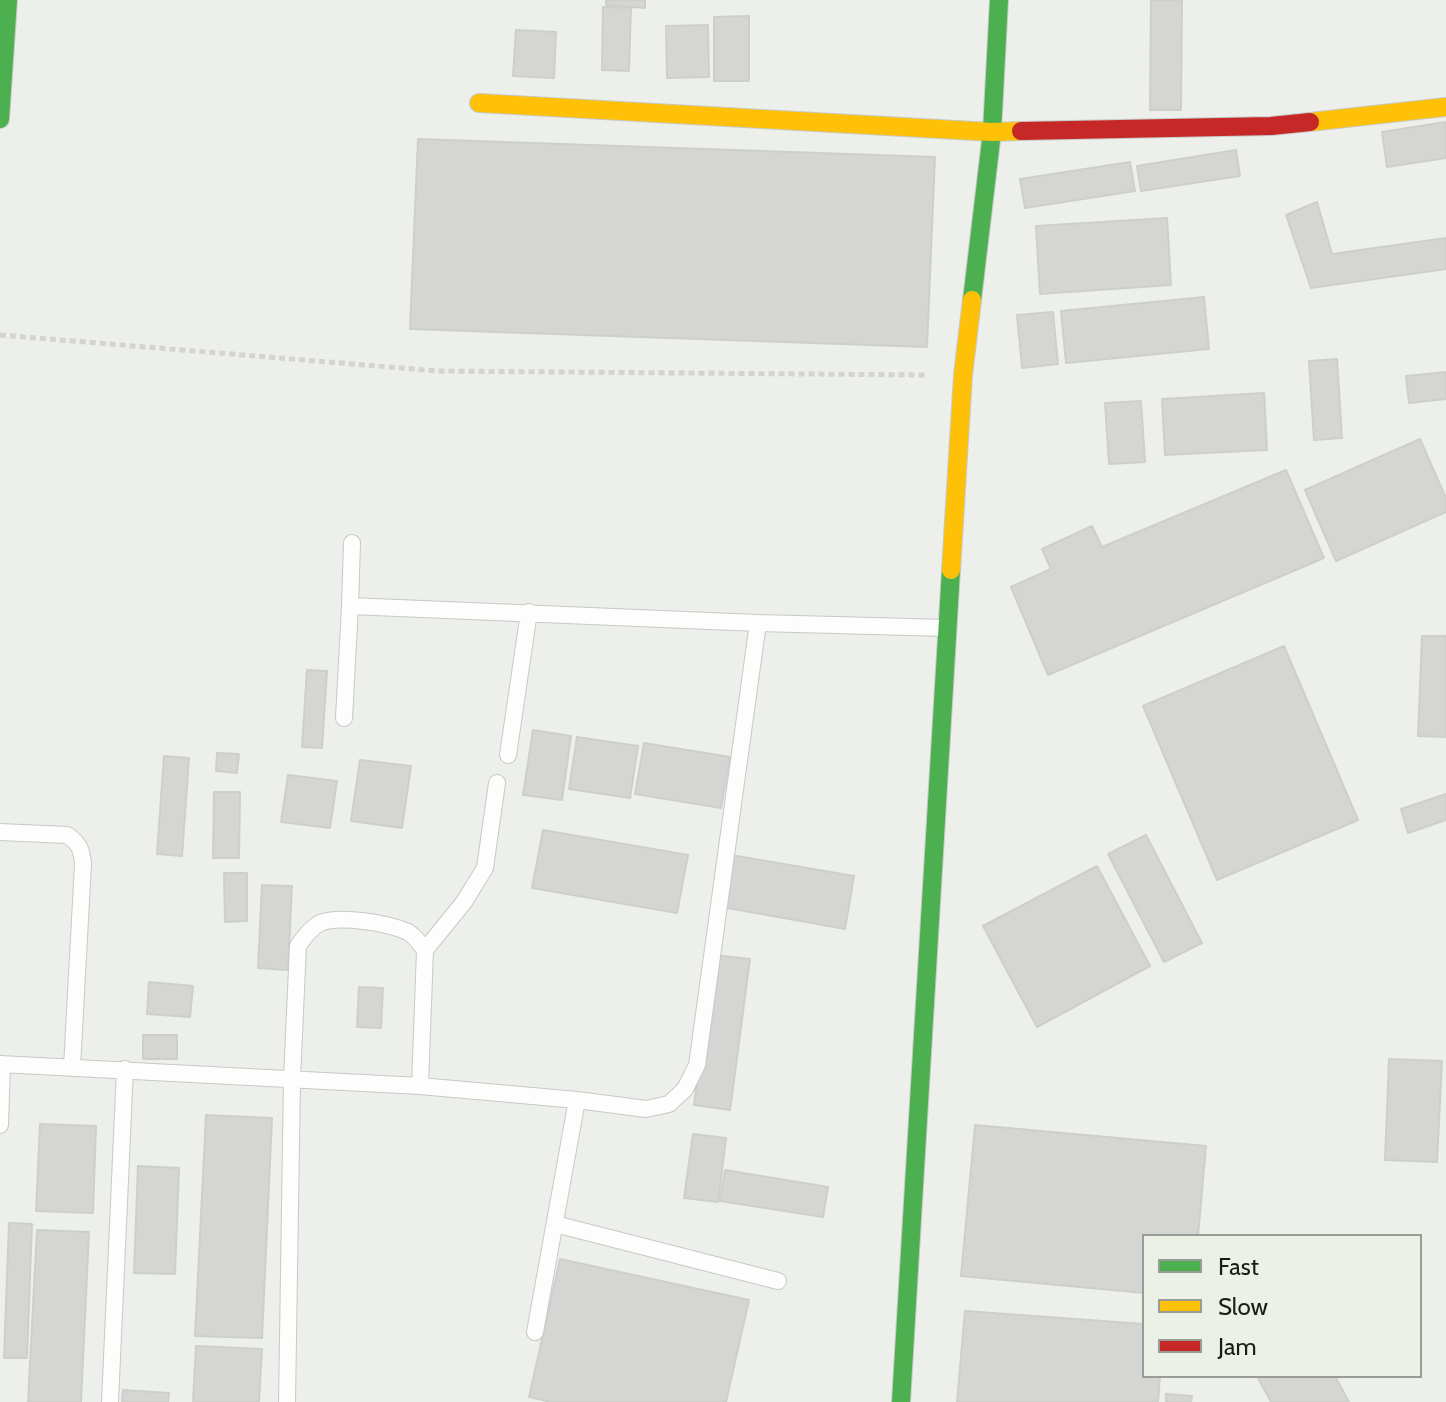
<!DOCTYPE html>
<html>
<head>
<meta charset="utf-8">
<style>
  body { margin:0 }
  #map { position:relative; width:1446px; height:1402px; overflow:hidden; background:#ecefea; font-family:Cabin,sans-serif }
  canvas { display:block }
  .legend { position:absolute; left:1142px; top:1234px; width:280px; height:144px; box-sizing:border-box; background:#ecf1e8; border:2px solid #989c95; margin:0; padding:10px 14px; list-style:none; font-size:24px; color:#1a1c18 }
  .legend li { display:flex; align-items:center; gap:16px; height:40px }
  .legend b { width:40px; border:2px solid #989c95 }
</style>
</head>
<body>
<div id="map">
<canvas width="1446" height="1402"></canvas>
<ul class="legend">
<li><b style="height:10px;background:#4caf50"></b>Fast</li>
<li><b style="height:10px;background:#ffc107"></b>Slow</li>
<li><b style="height:10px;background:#c62828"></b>Jam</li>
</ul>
</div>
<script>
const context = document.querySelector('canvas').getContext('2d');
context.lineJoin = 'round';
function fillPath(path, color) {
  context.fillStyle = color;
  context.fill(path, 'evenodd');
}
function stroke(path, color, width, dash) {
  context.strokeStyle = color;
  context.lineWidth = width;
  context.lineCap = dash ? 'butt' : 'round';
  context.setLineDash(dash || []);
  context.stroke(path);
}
const building = new Path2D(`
  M606,0h39v8l-39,-3z
  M1151,0h31l-1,110h-31z
  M603,7l28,1 -2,63 -27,-1z
  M749,16v65h-35v-64z
  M708,25l1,52 -42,1 -1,-52z
  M516,30l40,2 -2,46 -41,-2z
  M1446,122v36l-59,9 -5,-35z
  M418,139l517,18 -8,190 -517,-18z
  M1236,150l4,26 -99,15 -4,-25z
  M1130,162l5,29 -110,17 -5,-29z
  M1317,202l15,52 114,-16v31l-135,19 -25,-73z
  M1167,218l4,67 -131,9 -4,-68z
  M1204,297l5,52 -143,14 -5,-52z
  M1053,312l5,52 -36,4 -5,-53z
  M1337,359l5,79 -28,2 -5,-79z
  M1446,372v27l-37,4 -3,-27z
  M1264,393l3,57 -102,5 -3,-56z
  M1141,401l4,61 -36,2 -4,-61z
  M1420,439l26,59v14l-110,49 -31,-71z
  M1286,470l38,88 -276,117 -37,-88 40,-18 -9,-20 50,-23 10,21z
  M1422,636h24v101l-28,-1z
  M1284,646l74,174 -141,60 -74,-174z
  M307,670l20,1 -5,77 -20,-1z
  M533,730l38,6 -9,64 -39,-5z
  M577,737l61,9 -8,52 -61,-9z
  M644,743l86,14 -9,51 -86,-14z
  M217,753l22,1 -2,19 -21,-2z
  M164,756l25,2 -7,98 -25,-2z
  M360,760l51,6 -9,62 -51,-7z
  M288,775l49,6 -7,47 -49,-6z
  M214,792h26l-1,66h-26z
  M1446,794v26l-38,13 -7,-24z
  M543,830l145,25 -11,58 -145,-25z
  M1146,835l56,108 -38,19 -56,-108z
  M731,855l123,21 -9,53 -123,-22z
  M1097,866l53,100 -113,61 -54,-101z
  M224,873h23v48l-22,1z
  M262,885l30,1 -4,84 -30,-2z
  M714,955l36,4 -20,151 -36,-5z
  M149,982l44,4 -3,31 -43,-3z
  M359,987l24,1 -2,40 -24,-1z
  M143,1035h34v24h-34z
  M1389,1059l53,2 -5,101 -52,-2z
  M206,1115l66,3 -10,220 -67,-2z
  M40,1124l56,2 -3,87 -57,-2z
  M975,1125l231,21 -8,90h-54v57l-183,-17z
  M693,1134l33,4 -8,64 -34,-4z
  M138,1166l41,2 -4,106 -41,-1z
  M725,1170l103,17 -5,30 -103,-16z
  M9,1223l23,1 -5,134h-23z
  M37,1230l52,2 -8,170h-53z
  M560,1259l189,41 -23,102h-175l-22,-5z
  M965,1311l179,13v52h16l-2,26h-201z
  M196,1346l66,3 -3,53h-66z
  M1257,1376h78l14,26h-78z
  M123,1390l46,3 -1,9h-46z
  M1166,1394l26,2 -1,6h-25z`);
const path = new Path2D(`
  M0,335l438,36 488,4`);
const lane = new Path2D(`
  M350,606l2,-63
  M344,718l6,-112 408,17 190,5
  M508,755l21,-143
  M0,832l67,3c12,8 15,15 16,29l-11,203
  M425,950l39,-48 21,-34 12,-85
  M0,1064l420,22 157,14 69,9 23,-5 16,-15 12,-24 61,-442
  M0,1125l2,-61
  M555,1224l223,57
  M535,1332l42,-232
  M110,1402l15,-333
  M287,1402l5,-323 6,-133c6,-9 13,-18 22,-23 20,-8 68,0 88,9 7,4 12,12 17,18l-5,136`);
const fast = new Path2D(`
  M0,119l8,-119
  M972,300l20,-168 7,-132
  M901,1402l50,-832`);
const slow = new Path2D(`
  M479,103l513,29 29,-1
  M1310,122l136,-15
  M951,570l12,-195 9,-75`);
const jam = new Path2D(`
  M1021,131l250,-5 39,-4`);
fillPath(building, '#d5d6d3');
stroke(building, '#cdcfcb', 2);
stroke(lane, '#c7c9c5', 18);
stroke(fast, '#c7c9c5', 20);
stroke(slow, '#c7c9c5', 20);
stroke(jam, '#c7c9c5', 20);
stroke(path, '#d3d4d2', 5, [6, 4]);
stroke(lane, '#fcfdfc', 16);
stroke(fast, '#4caf50', 18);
stroke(slow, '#ffc107', 18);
stroke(jam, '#c62828', 18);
</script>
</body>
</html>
